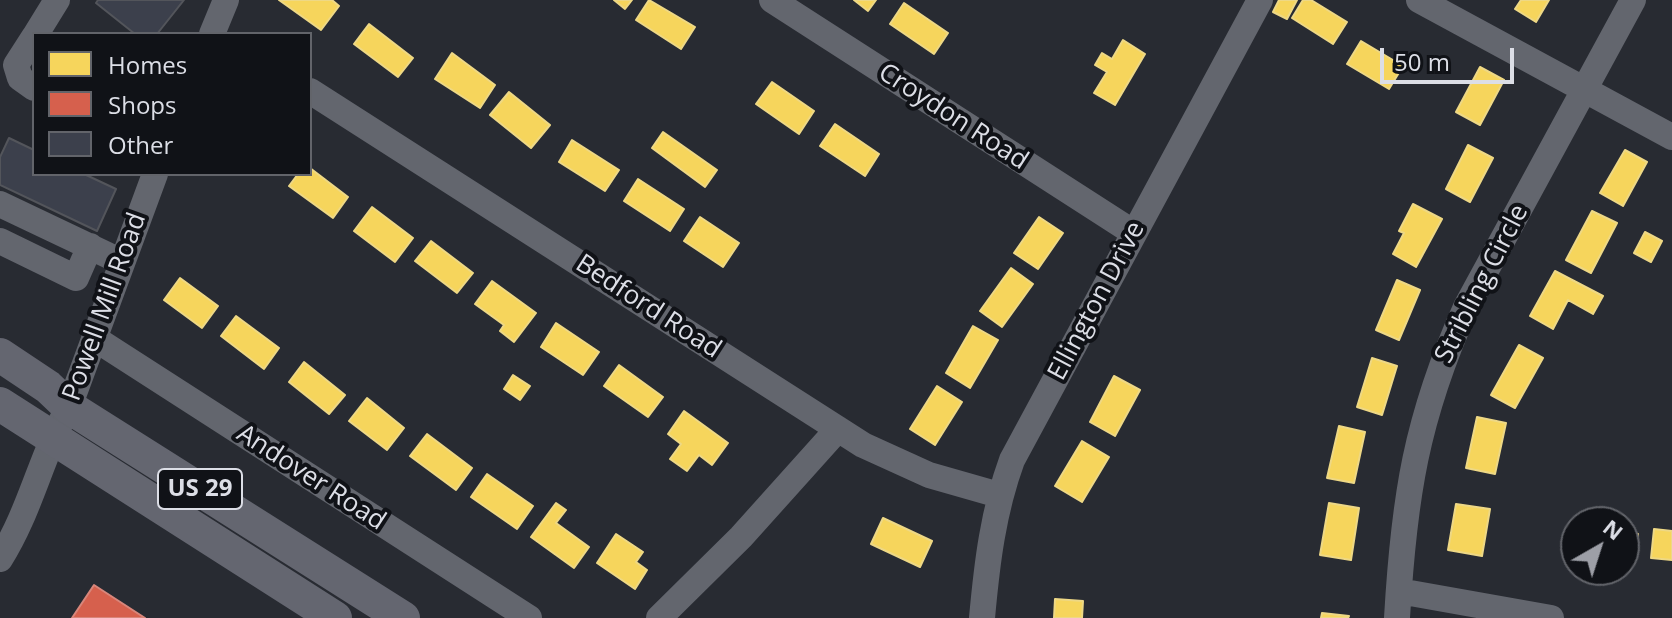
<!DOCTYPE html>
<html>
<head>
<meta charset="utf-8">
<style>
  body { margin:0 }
  #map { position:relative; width:1672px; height:618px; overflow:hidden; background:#282b32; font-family:"Open Sans",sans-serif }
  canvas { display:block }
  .legend { position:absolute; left:32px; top:32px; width:280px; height:144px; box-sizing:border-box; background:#101217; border:2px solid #62646a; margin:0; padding:10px 14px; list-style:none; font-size:24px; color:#dcdee6 }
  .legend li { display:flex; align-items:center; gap:16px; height:40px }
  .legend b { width:40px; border:2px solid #62646a }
  .north { position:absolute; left:1560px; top:506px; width:80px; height:80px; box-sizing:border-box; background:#101217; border:2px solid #62646a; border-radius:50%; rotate:39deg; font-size:22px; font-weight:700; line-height:32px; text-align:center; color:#dcdee6 }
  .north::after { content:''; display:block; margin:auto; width:28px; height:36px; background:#9d9fa7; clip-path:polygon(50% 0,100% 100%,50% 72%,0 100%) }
  .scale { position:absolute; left:1380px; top:48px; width:134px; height:36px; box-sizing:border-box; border:4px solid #dcdee6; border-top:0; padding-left:10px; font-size:24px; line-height:28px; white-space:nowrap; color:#dcdee6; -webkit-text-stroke:6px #101217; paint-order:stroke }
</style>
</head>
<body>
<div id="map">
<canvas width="1672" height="618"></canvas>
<ul class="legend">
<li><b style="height:22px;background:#f6d55c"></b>Homes</li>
<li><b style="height:22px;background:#d6604d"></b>Shops</li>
<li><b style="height:22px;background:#3c404c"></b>Other</li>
</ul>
<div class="north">N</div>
<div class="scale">50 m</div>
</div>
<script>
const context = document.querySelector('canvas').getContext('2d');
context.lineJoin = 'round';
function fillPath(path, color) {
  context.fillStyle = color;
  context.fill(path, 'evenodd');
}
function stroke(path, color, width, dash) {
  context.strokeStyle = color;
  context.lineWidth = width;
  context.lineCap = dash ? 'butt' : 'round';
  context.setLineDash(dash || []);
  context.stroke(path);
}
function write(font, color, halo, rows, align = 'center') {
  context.font = font + ' "Open Sans",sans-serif';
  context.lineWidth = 8;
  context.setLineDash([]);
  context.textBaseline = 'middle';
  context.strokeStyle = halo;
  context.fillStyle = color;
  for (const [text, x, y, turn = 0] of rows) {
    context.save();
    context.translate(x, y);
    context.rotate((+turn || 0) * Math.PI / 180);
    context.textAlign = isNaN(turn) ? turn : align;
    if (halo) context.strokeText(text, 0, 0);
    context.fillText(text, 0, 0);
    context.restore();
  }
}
const homes = new Path2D(`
  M279,0h53l7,6 -18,24z
  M614,0h18l-7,9z
  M649,0l46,27 -14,22 -45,-29z
  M854,0h22l-8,11z
  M1279,0h18l-10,19 -14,-7z
  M1303,0h8l36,22 -14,22 -41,-26z
  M1521,0h28l-13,22 -21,-13z
  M904,3l44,30 -14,21 -44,-30z
  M369,24l44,34 -15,19 -44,-33z
  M1123,40l22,14 -30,51 -21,-12 13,-21 -12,-7 7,-12 10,6z
  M1361,41l42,25 -14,23 -42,-25z
  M452,53l43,32 -15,23 -45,-29z
  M1480,67l24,13 -24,45 -24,-13z
  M772,82l42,29 -15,23 -43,-30z
  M509,92l41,33 -19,23 -41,-33z
  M835,124l44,30 -14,22 -45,-30z
  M663,132l54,38 -12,17 -53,-39z
  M572,140l47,30 -14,21 -46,-29z
  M1468,145l25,13 -23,44 -24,-13z
  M1625,150l22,12 -24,44 -23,-13z
  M310,168l38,29 -15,21 -44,-32 9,-12h12z
  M638,179l46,30 -14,22 -46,-30z
  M1413,204l29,15 -26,48 -23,-13 11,-21 -5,-2z
  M372,207l41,31 -18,24 -41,-31z
  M1592,211l25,12 -26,50 -25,-13z
  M700,217l39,26 -16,24 -39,-26z
  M1039,217l24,16 -25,36 -24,-16z
  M1645,232l17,9 -11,21 -17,-9z
  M431,241l42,32 -16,20 -42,-32z
  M1011,268l22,16 -31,43 -22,-16z
  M1555,271l48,25 -10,18 -25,-14 -15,29 -23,-13z
  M180,278l38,28 -16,22 -38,-28z
  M1397,280l23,10 -21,50 -23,-10z
  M492,281l44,32 -22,29 -14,-11 4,-6 -29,-21z
  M236,316l43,32 -15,21 -43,-33z
  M556,323l43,29 -16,23 -42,-28z
  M973,326l25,14 -28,48 -24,-15z
  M1519,345l24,13 -28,50 -24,-13z
  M1372,358l25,8 -15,49 -25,-8z
  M304,362l41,33 -16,19 -40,-32z
  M619,365l44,32 -15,20 -44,-31z
  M513,375l17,11 -10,14 -16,-11z
  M1114,376l26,14 -25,46 -25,-14z
  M937,386l25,16 -27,43 -25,-16z
  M367,398l37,30 -17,22 -38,-29z
  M684,411l44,32 -16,22 -13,-10 -12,16 -17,-12 11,-15 -13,-10z
  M1477,417l29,6 -11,51 -29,-6z
  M1339,426l26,6 -11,51 -27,-5z
  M427,434l45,34 -16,22 -46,-34z
  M1082,441l27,16 -27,45 -27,-16z
  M487,474l46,32 -16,23 -46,-32z
  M556,503l10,7 -10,13 33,24 -15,21 -43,-31z
  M1329,503l30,5 -8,52 -31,-5z
  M1456,504l34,5 -8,47 -34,-6z
  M883,518l49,23 -12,26 -49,-23z
  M1654,529l18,2v29l-21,-2z
  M1624,531l14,3 -6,27 -8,-2z
  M616,534l27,18 -7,10 11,8 -12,19 -38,-26z
  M1055,599l28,2 -1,17h-28z
  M1322,613l27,3 -1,2h-27z`);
const shops = new Path2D(`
  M94,585l51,33h-73z`);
const building = new Path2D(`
  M98,0h86l-27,34h-22l-39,-31z
  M9,138l25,12v24h50l32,15 -19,42 -97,-46v-28z`);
const minor = new Path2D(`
  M772,0l362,233
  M1419,0l253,137
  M36,34l21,-34
  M212,34l14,-34
  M34,37l-18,28 4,13 14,10
  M310,91l553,354 66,30 70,20
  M0,204l122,58
  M0,241l76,37 14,-32
  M94,338l435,280
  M0,559c31,-49 41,-104 69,-152l86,-233
  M1399,591l152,27
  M659,618l82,-81 97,-108
  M982,618c5,-55 11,-106 30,-158l248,-460
  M1397,618c7,-121 19,-199 69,-311l167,-307`);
const major = new Path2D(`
  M0,355l48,32 21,20 334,211
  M0,404l335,214`);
const shields = [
  [200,489,84]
];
const shieldNames = [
  ["US 29",200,489]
];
const streetNames = [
  ["Croydon Road",953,117,33],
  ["Stribling Circle",1482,284,-63],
  ["Ellington Drive",1097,301,-62],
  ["Powell Mill Road",105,307,-70],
  ["Bedford Road",648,307,33],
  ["Andover Road",311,478,33]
];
fillPath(homes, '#f6d55c');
stroke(homes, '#eed885', 2);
fillPath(shops, '#d6604d');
stroke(shops, '#d8867b', 2);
fillPath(building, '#3c404c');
stroke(building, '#53555b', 2);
stroke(minor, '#63666e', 26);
stroke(major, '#646670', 34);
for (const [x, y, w] of shields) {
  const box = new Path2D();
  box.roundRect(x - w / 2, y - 20, w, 40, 6);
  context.fillStyle = '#101217';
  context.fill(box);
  stroke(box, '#dcdee6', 2);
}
write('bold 24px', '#dcdee6', null, shieldNames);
write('26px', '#dcdee6', '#101217', streetNames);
</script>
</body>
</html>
